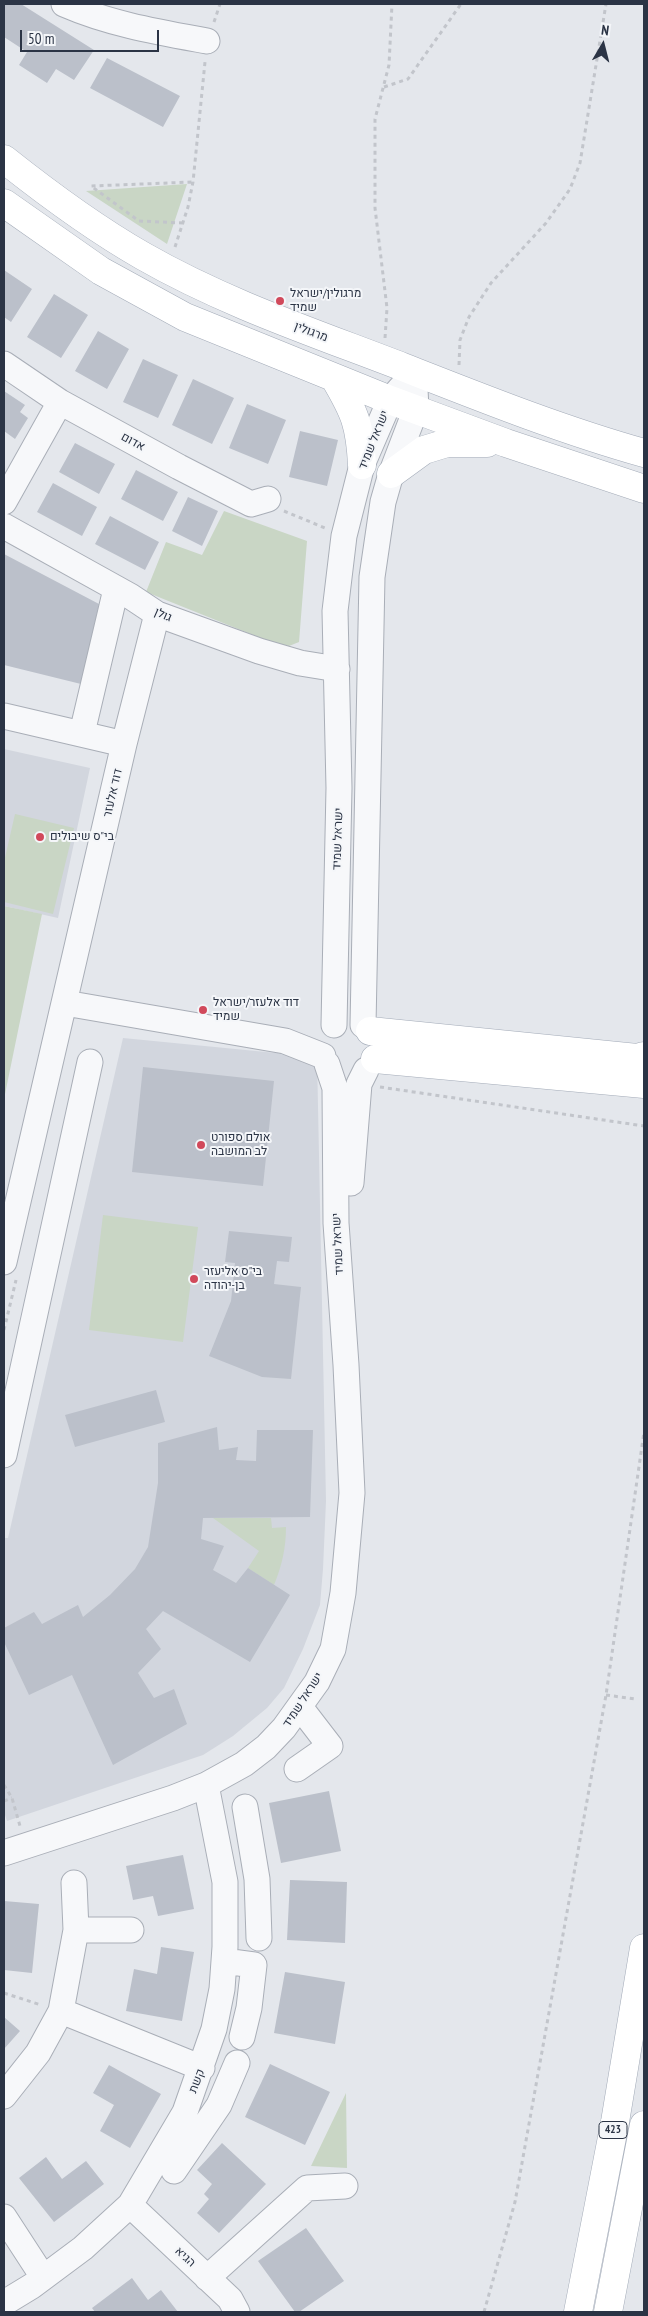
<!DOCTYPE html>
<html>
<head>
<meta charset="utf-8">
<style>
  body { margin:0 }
  #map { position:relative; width:648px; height:2316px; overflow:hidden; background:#e4e7ec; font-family:"PT Sans Narrow",sans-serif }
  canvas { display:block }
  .frame { position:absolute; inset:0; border:5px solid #2b3445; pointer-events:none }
  .north { position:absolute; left:578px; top:20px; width:50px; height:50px; -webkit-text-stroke:4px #f4f6f9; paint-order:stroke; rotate:8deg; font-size:14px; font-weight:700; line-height:20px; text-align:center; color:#2b3445 }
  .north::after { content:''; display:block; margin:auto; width:18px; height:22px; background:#2b3445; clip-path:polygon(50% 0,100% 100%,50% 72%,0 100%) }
  .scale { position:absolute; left:20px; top:30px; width:139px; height:22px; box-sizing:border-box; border:2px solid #2b3445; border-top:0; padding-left:6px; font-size:15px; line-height:18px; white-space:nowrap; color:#2b3445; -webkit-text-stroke:4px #f4f6f9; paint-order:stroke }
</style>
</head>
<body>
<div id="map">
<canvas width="648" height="2316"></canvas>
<div class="frame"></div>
<div class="north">N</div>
<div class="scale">50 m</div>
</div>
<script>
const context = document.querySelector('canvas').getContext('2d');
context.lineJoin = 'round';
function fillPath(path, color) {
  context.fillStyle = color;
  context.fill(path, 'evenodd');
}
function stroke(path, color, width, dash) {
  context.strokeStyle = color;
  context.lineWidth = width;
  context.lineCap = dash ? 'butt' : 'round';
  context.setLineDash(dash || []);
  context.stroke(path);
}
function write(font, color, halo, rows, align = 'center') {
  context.font = font + ' "PT Sans Narrow",Heebo,sans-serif';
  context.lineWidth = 4;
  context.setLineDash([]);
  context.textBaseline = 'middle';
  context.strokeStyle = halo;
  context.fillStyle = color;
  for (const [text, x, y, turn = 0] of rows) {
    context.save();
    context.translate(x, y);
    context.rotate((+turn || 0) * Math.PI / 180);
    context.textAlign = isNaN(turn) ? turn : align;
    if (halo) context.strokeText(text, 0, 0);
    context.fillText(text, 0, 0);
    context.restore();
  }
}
const built = new Path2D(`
  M4,749l86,19 -32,150 -54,-12z
  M123,1038l194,19 9,444 -3,68 -3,36 -17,44 -19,39 -17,20 -34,28 -30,19 -196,66 -3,-9v-274h4z`);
const green = new Path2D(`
  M187,184l-20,60 -81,-53z
  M224,511l83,30 -8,101 -10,4 -16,-3 -127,-51 20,-50 36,13z
  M15,814l59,14 -21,86 -49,-12v-40z
  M4,906l38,8 -38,185z
  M103,1215l95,12 -15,115 -94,-12z
  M213,1518h58l1,10 14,-1c0,21 -4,38 -12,58l-26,-17 11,-17z
  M346,2093l1,75 -36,-2z`);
const building = new Path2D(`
  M4,4h17l73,46 -20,30 -18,-11 -9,14 -28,-18 8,-13 -23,-15z
  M107,58l73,38 -17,31 -73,-39z
  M4,270l28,19 -21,33 -7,-5z
  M54,294l34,21 -27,43 -34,-21z
  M98,331l31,18 -22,40 -32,-18z
  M143,359l35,16 -20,43 -35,-16z
  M193,379l41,19 -22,46 -40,-19z
  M4,391l21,14 -5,7 8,6 -13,21 -11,-8z
  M247,404l39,16 -18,44 -39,-16z
  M300,431l38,9 -11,46 -38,-9z
  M75,443l40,21 -16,30 -40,-22z
  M136,470l42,22 -15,29 -42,-22z
  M53,483l44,24 -15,29 -45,-24z
  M188,497l30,14 -16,35 -30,-15z
  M110,516l49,26 -14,28 -50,-26z
  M4,554l95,50 -18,80 -77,-19z
  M143,1067l131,14 -11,105 -131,-14z
  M229,1231l63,6 -3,25 -12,-1 -3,23 27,3 -10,92 -29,-2 -53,-21 22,-55 4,-38 -10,-1z
  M156,1390l9,32 -90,25 -10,-32z
  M217,1427l2,23 19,-3 -2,13 20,1 1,-31h56l-3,87 -107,1 -2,21 23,7 -11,24 23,13 12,-15 42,27 -40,67 -87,-51 -17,18 15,20 -23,24 16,25 20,-9 13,35 -74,41 -41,-90 -43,20 -25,-53v-14l30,-16 8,12 36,-19 5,12 27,-22 25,-26 13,-22 10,-64v-40z
  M329,1791l12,60 -60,12 -12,-60z
  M183,1855l11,54 -36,7 -5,-20 -20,4 -7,-34z
  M290,1880l57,2 -2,61 -58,-3z
  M4,1901l35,3 -7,69 -28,-3z
  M161,1947l33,5 -12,69 -56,-10 8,-42 23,5z
  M285,1972l60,10 -10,62 -61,-11z
  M4,2017l16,14 -16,18z
  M270,2064l60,28 -25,53 -60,-28z
  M109,2065l52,29 -31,54 -30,-17 14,-26 -21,-12z
  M222,2143l44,41 -47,49 -22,-20 12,-14 -5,-5 8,-10 -15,-14z
  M46,2157l16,22 24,-18 18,23 -50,38 -35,-44z
  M306,2228l38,53 -45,31h-4l-37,-51z
  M132,2278l16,22 13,-10 17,22h-83l-3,-4z`);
const path = new Path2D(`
  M214,22l6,-18
  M384,87l24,-8 53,-75
  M183,223l-44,-2 -48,-35 102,-4
  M175,247l13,-40 5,-25 12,-120
  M385,338l2,-30 -12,-100v-89l14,-54 3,-61
  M459,365l1,-25 9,-23 22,-34 55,-60 24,-34 10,-26 26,-159
  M284,511l41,17
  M380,1087l264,39
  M4,1330l12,-50
  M606,1695l29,4
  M4,1785l8,13 8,28
  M4,1801l8,-3
  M4,1993l37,12
  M484,2312l31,-110 91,-507 38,-263`);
const minor = new Path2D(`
  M64,4c46,20 94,28 143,37
  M4,364l56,38 119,65 72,37 17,-5
  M4,502l56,-100
  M4,526l126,70 27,18 102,37 41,12 37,6
  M4,716l120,28
  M82,733l34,-144
  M65,1003l220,38 38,15
  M334,1025l5,-237 -4,-177 9,-75 18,-71 28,-65 25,-28
  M363,1025l9,-448 11,-75 8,-28 25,-65 -1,-20
  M351,1183l8,-99 7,-14
  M4,1262l120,-518 33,-130
  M4,1455l86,-393
  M297,1769l33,-23 -30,-39
  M245,1807l12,72 2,59
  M4,1853l169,-55 33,-13 38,-21 22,-17 18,-19 33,-46 16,-33 10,-56 9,-100 -6,-128 -10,-142 -1,-135 -8,-24
  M76,1930h55
  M224,1961l30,4 -5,43 -7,29
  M61,2011l141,57
  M4,2096l34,-43 23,-42 15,-81 -2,-47
  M174,2171l45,-66 18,-42
  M130,2205l100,94 7,13
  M4,2217l39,60
  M207,2278l100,-90 38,-2
  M4,2303l28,-17 51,-38 47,-43 55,-93 29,-83 8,-40 3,-42v-65l-19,-97`);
const major = new Path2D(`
  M4,159c44,35 90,69 139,97 82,47 172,77 260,111 79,31 159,63 241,86
  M4,203l97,68 84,46 205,83 116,43 138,46
  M335,379c20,34 25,46 27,86
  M391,474l33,-24 23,-7h40
  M370,1031l267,27 7,-2
  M375,1059l269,25
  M578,2312l37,-190 29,-174
  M608,2312l36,-187`);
const markers = [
  [280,301,5,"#d1495b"],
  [40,837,5,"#d1495b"],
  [203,1010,5,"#d1495b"],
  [201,1145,5,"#d1495b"],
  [194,1279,5,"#d1495b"]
];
const shields = [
  [613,2130,28]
];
const shieldNames = [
  ["423",613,2130]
];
const poiNames = [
  ["מרגולין/ישראל",290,294],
  ["שמיד",290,308],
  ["בי\"ס שיבולים",50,837],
  ["דוד אלעזר/ישראל",213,1003],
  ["שמיד",213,1017],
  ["אולם ספורט",211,1138],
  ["לב המושבה",211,1152],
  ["בי\"ס אליעזר",204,1272],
  ["בן-יהודה",204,1286]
];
const streetNames = [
  ["מרגולין",311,332,21],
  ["ישראל שמיד",374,440,-68],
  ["אדום",133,442,29],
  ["גולן",163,615,24],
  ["דוד אלעזר",113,793,-77],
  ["ישראל שמיד",338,839,-88],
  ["ישראל שמיד",338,1244,-93],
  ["ישראל שמיד",303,1700,-57],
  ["קשת",197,2081,-69],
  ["הגיא",185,2257,43]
];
fillPath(built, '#d2d6de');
fillPath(green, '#c9d6c5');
fillPath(building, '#bbc0ca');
stroke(minor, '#a9aeb7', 27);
stroke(major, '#a3abb8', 29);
stroke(path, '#c2c5cb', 3, [4, 4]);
stroke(minor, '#f7f8fa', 25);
stroke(major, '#fff', 28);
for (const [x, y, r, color] of markers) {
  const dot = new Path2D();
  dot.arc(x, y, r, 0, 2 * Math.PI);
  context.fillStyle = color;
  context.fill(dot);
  stroke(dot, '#f4f6f9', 2);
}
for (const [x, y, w] of shields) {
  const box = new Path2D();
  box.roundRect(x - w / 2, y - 8.5, w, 17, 4);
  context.fillStyle = '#f4f6f9';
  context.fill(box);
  stroke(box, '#2b3445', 1);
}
write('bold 11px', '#2b3445', null, shieldNames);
write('12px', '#2b3445', '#f4f6f9', poiNames, 'left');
write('12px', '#2b3445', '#f4f6f9', streetNames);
</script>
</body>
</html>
